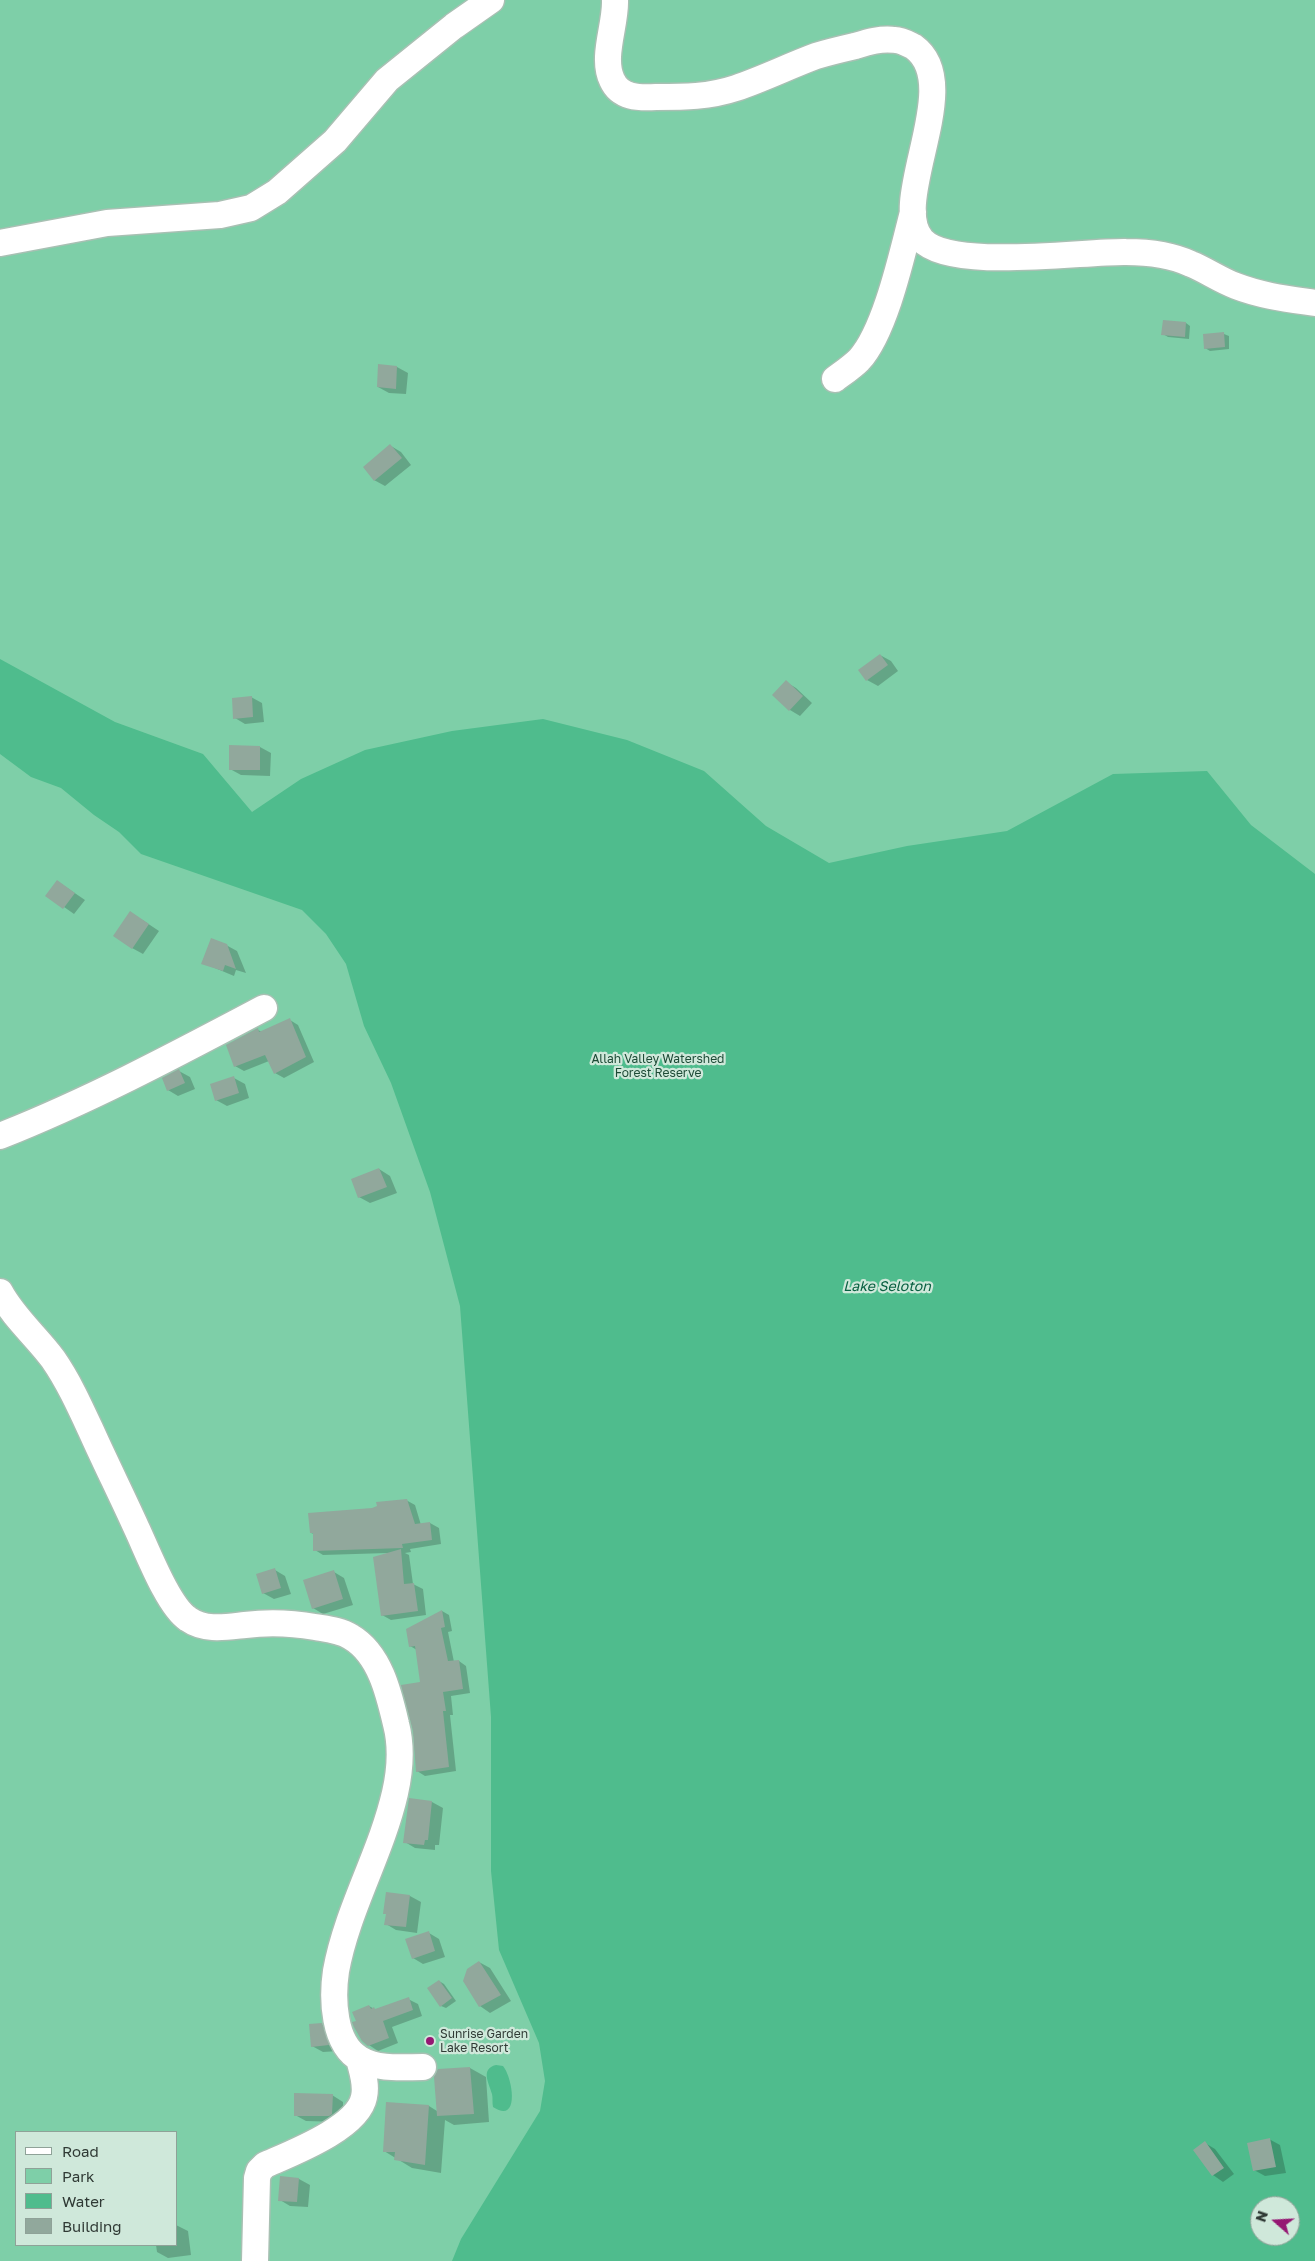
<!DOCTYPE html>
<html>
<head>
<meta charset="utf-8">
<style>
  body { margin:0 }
  #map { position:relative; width:1315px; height:2261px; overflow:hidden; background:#cfe8da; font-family:"Golos Text",sans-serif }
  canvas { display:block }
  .legend { position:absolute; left:15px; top:2131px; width:162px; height:115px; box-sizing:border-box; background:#cfe8da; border:1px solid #8fa298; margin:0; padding:6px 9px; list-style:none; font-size:15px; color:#303a35 }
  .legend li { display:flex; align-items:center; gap:10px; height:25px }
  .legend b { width:25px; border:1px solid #8fa298 }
  .north { position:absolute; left:1250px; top:2196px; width:50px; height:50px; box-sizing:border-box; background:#cfe8da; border:1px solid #8fa298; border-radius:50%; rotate:289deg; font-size:14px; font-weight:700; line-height:20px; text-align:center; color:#303a35 }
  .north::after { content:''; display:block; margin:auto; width:18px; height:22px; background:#951873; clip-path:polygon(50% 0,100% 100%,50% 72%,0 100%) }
</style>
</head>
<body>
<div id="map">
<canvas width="1315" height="2261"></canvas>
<ul class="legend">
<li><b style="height:6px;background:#fff"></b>Road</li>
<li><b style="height:14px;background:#7ecfa8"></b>Park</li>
<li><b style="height:14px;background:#4fbc8d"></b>Water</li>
<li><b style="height:14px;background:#91a89c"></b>Building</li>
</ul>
<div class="north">N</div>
</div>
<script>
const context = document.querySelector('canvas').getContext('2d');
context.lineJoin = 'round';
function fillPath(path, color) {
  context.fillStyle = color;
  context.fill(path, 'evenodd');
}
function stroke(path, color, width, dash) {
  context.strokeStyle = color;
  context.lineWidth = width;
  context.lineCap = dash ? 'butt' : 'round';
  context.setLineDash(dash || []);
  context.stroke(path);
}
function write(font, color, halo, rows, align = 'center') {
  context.font = font + ' "Golos Text",sans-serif';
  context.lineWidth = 4.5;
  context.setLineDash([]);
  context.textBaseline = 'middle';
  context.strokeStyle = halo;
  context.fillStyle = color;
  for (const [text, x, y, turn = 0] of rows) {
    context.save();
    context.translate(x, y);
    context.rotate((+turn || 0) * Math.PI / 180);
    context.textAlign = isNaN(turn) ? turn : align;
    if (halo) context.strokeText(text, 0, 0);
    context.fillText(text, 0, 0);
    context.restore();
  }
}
const green = new Path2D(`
  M0,0h1315v2261h-1315zM16,2132h160v113h-160zM1260,2206h30v30h-30z`);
const water = new Path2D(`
  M0,659l115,63 88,32 49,58 49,-33 64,-29 87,-19 91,-12 84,21 77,31 62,55 63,37 78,-17 100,-15 106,-57 94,-3 44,54 64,49v1387h-863l9,-22 79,-128 5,-30 -6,-38 -40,-93 -8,-79v-154l-31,-411 -30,-114 -39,-109 -27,-57 -18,-62 -20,-30 -24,-24 -161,-56 -22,-22 -25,-17 -33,-27 -30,-11 -31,-23zM1260,2206h30v30h-30z
  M496,2065l7,1c10,12 17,59 -10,41 -1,-5 0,-9 -1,-13 -3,-11 -12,-25 4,-29z`);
const shadow = new Path2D(`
  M1186,323l4,3 -1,13 -21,-2 -5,-3z
  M1224,334l5,2v13l-19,2 -5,-3z
  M379,366l18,1 11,6 -2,21 -17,-1 -11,-6z
  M391,446l10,6 10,13 -26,21 -11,-6z
  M880,655l11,6 7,10 -20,15 -11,-6z
  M786,682l10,6 16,15 -12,13 -10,-6z
  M251,697l11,6 2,19 -19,2 -10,-6z
  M231,746l29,1 11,6 -1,23 -29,-1 -11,-6z
  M57,881l28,19 -11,14 -27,-19z
  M141,919l18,12 -16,23 -11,-6z
  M226,945l11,6 9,22 -10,-3 -2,6 -31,-13z
  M290,1020l8,5 16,37 -30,16 -9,-5 -6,-12 -25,10 -9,-5 23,-36 4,2z
  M179,1071l11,6 5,12 -17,7 -10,-6z
  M234,1078l11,6 4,14 -22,8 -11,-6z
  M379,1169l11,7 7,17 -27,10 -11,-6z
  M406,1500l9,5 6,20 9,-2 9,5 2,16 -31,5 1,3 -6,1 4,2 4,29 10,5 3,26 -35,5 -9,-5 6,-62 -65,2 -8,-5 -1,-16 -3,-1 61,-24z
  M275,1570l10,6 6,18 -17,5 -11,-6z
  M334,1572l10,6 9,27 -30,9 -10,-6z
  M442,1611l7,4 3,16 -4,1 6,30 5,-1 7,5 4,27 -19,3 2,19h-3l6,56 -31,5 -8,-5 4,-88 -4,-33 -7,-4z
  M410,1800l22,2 11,6 -4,37h-4v5l-20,-2 -10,-6z
  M387,1893l23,3 11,6 -4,31 -21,-3 -10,-6z
  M429,1933l10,6 6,18 -22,7 -10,-6z
  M479,1962l11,6 21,33 -21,12 -10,-7z
  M439,1981l5,3 12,17 -10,7 -5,-2z
  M408,1999l10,5 4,12 -30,11 6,16 -20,8 -9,-6 -11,-23 11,-16 7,4z
  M322,2025l10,6 7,20 -16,1 -11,-6z
  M470,2068l16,9 3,45 -35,3 -9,-5 -4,53 -29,-5 -28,-17 3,-47 42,2 8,5 1,-41z
  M332,2095l11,7v18l-3,2 -34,-1 -11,-6z
  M1269,2139l11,6 6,28 -21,3 -11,-6z
  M1205,2143l10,6 19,25 -11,8 -10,-7z
  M281,2178l18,1 11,6 -2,22 -18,-1 -10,-6z
  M176,2225l12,6 3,24 -23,3 -11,-6 -1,-7h20z`);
const building = new Path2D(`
  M1163,320l23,2 -1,15 -24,-2z
  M1224,332l1,15 -21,2 -1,-15z
  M378,364l19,2 -1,23 -19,-2z
  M390,444l12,14 -28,23 -11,-14z
  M880,654l8,11 -22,16 -8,-11z
  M786,680l17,16 -14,15 -17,-16z
  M252,696l1,21 -20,2 -1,-21z
  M229,745l31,1v24h-31z
  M57,880l18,13 -12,16 -18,-13z
  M130,911l19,13 -17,25 -19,-13z
  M211,938l16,6 9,25 -11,-4 -2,6 -22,-7z
  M290,1018l16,39 -32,17 -9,-19 -31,12 -8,-22 32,-17 1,4z
  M179,1069l6,14 -18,8 -5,-13z
  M234,1076l5,17 -24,8 -5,-17z
  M379,1168l8,19 -29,11 -7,-19z
  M407,1499l8,25 15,-2 2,18 -30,4 1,4 -90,3v-18h-3l-2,-20 64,-5 5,-2 -1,-4z
  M401,1549l3,35 10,-1 4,28 -37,5 -8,-59z
  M275,1568l6,20 -19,6 -6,-20z
  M334,1570l9,29 -31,10 -9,-29z
  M442,1610l3,17 -4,1 7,33 11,-1 4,29 -20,3 3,19h-3l6,56 -33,5 -3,-41 -12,-46 19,-3 -5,-36 -6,1 -3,-18z
  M409,1798l23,3 -4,39h-3l-1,5 -21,-2z
  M386,1892l24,3 -4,32 -22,-2 2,-11h-3z
  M429,1931l6,20 -23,8 -7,-20z
  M479,1961l22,34 -22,12 -16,-26 4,-12z
  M439,1980l13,18 -12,9 -13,-19z
  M409,1997l4,13 -30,11 6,17 -21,8 -6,-5 -8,-14 -2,-5 4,-1 -4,-9 17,-7 2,4 3,-2 1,2z
  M322,2023l7,22 -18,2 -2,-23z
  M470,2067l4,47 -37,2 -3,-39 4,-8z
  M294,2093l39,1 -1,20 -3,2h-35z
  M386,2102l43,3 -4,60 -31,-5 1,-8h-12z
  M1270,2138l6,29 -23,4 -6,-28z
  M1205,2141l19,27 -12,8 -19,-26z
  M280,2176l19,2 -2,24 -19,-1z`);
const minor = new Path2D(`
  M615,0c1,25 -14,57 -3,80 8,18 27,18 44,17 28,0 53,0 80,-9 27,-9 53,-22 80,-32 13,-4 26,-7 39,-10 13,-4 26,-8 40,-6 7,0 13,4 19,7 52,38 -27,155 8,193 29,31 161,11 204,12 21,0 46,3 65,12 15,6 29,16 45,22 26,10 52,13 79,17
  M0,243l107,-20 113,-8 31,-7 26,-16 58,-51 52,-61 67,-54 37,-26
  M835,379c8,-6 17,-12 24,-19 27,-29 44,-110 54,-148
  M0,1136c91,-36 177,-82 264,-128
  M0,1292c14,26 36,44 53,67 16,23 28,50 40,76 14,31 29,61 43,92 11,23 32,79 52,92 17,12 38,8 57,6 24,-3 47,-2 70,2 12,2 25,3 36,10 29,17 38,57 45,87 6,23 4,47 -1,69 -14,61 -48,117 -59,178 -4,27 -3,73 24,88 18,11 43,8 63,8
  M255,2261l2,-83 2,-7 6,-6c27,-12 93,-37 99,-68 3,-13 -2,-26 -5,-38`);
const markers = [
  [430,2041,5,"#951873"]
];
const parkNames = [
  ["Allah Valley Watershed",658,1059],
  ["Forest Reserve",658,1073]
];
const poiNames = [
  ["Sunrise Garden",440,2034],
  ["Lake Resort",440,2048]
];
const waterNames = [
  ["Lake Seloton",887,1287]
];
fillPath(green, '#7ecfa8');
fillPath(water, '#4fbc8d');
fillPath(shadow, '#0003');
fillPath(building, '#91a89c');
stroke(minor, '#a8c0b3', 29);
stroke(minor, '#fff', 26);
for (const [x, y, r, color] of markers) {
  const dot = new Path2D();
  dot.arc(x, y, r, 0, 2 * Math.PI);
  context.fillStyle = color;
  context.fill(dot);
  stroke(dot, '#cfe8da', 2);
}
write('12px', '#1d4a36', '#cfe8da', parkNames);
write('12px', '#303a35', '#cfe8da', poiNames, 'left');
write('italic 14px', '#086041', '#cfe8da', waterNames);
</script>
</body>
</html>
